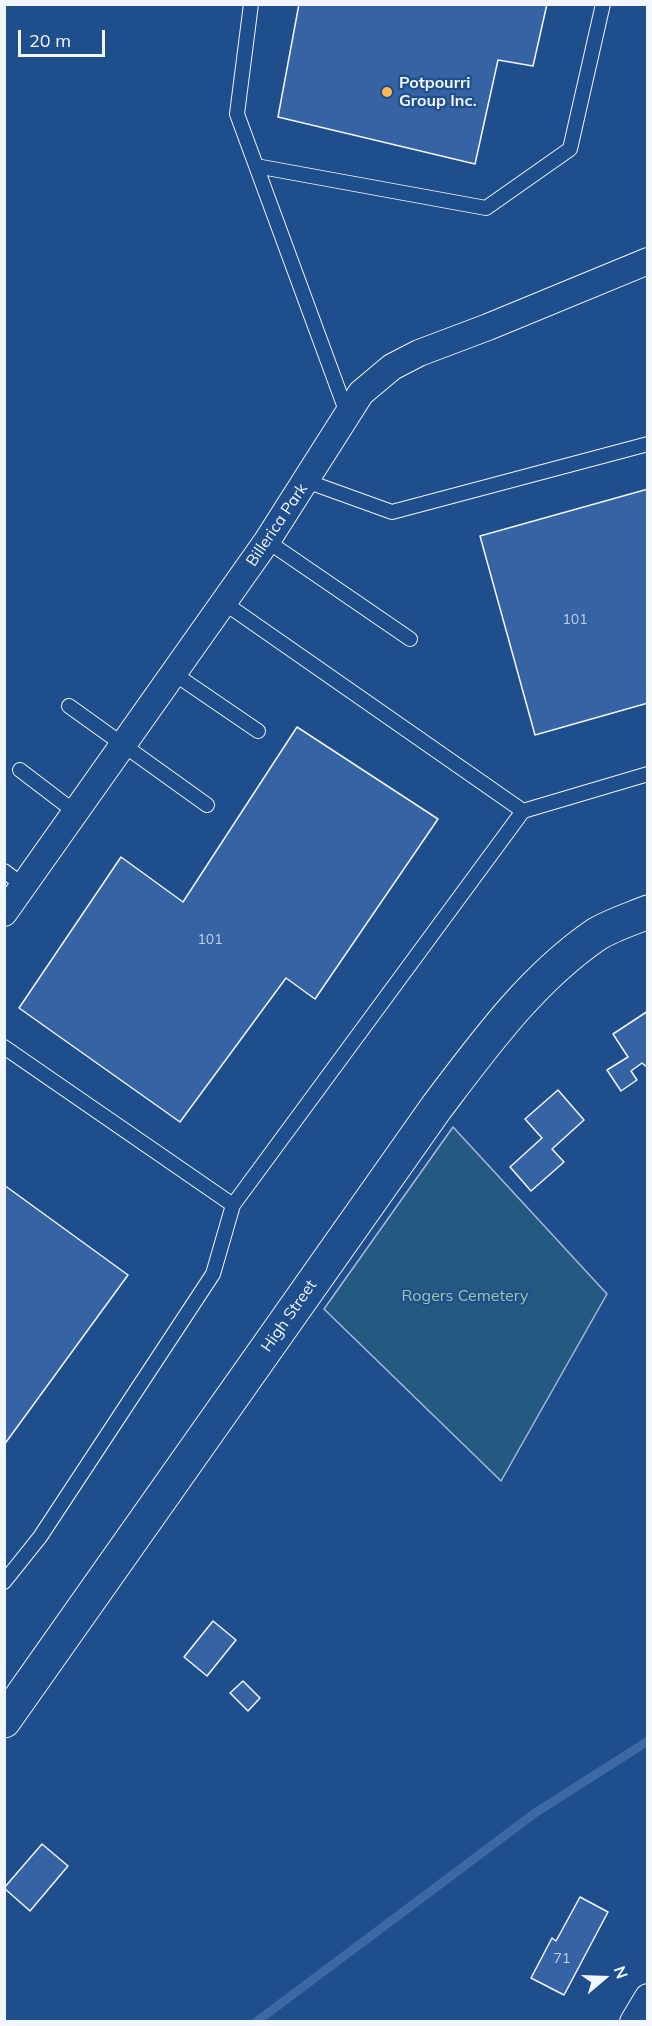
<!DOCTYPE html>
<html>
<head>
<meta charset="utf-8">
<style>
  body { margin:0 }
  #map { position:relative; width:652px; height:2026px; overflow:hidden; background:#1f4e8c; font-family:Mulish,sans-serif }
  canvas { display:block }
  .frame { position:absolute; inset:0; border:6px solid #f2f6ff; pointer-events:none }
  .north { position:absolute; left:574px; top:1948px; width:60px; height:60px; -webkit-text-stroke:4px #1f4e8c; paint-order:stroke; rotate:71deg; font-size:16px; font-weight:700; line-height:24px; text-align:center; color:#f2f6ff }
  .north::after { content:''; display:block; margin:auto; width:21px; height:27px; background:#f2f6ff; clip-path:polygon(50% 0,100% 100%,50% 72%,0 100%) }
  .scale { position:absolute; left:18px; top:30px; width:87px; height:27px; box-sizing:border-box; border:3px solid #f2f6ff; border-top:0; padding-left:8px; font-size:18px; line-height:21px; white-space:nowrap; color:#f2f6ff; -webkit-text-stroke:4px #1f4e8c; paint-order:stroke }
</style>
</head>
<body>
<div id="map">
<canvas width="652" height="2026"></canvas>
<div class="frame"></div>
<div class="north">N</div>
<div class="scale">20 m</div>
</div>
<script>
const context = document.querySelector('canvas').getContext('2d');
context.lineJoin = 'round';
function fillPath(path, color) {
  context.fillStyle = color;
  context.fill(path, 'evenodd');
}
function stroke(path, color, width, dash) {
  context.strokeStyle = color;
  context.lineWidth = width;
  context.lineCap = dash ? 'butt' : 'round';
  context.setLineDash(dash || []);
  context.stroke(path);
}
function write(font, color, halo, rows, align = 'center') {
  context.font = font + ' Mulish,sans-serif';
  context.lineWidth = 4.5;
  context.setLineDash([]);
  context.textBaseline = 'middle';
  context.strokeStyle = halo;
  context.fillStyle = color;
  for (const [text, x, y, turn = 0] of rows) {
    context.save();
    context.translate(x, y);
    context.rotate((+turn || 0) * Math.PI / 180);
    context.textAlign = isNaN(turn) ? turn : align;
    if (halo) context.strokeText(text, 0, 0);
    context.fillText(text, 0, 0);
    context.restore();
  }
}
const green = new Path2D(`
  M453,1127l154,167 -106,187 -177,-172z`);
const stream = new Path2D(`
  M256,2022l279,-209 113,-72`);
const building = new Path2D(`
  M299,4h248l-14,62 -35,-6 -23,104 -197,-47z
  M648,489v214l-113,32 -55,-199z
  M297,727l141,92 -123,180 -29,-21 -106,144 -161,-114 102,-151 62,45z
  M648,1011v57l-6,-5 -11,8 6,9 -16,11 -14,-21 21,-13 -15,-23z
  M558,1090l26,30 -32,29 12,13 -33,29 -21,-24 32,-29 -17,-19z
  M4,1185l124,90 -124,170z
  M213,1621l23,19 -29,36 -23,-19z
  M243,1681l17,17 -12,13 -18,-18z
  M42,1844l26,22 -38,45 -26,-23z
  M580,1897l28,15 -44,83 -33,-17 21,-40 4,3z`);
const service = new Path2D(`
  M251,4l-14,110 111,302
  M256,166l230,42 84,-59 33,-145
  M306,481l86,31 256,-68
  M267,541l143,98
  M223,602l300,209
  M173,673l85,58
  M69,706l138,99
  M20,770l55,42
  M4,871l20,15
  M4,1047l229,158 -20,69 -173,263 -36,45
  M233,1205l290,-394 125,-37`);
const minor = new Path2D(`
  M4,913l263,-372 94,-148 31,-26 27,-14 69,-26 160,-66
  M633,2022l15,-25`);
const secondary = new Path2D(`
  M4,1721l432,-613c47,-62 95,-129 161,-174 15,-9 34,-15 51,-22`);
const markers = [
  [387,92,6,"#ffb74d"]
];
const numberNames = [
  ["101",575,620],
  ["101",210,940],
  ["71",562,1959]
];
const poiNames = [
  ["Potpourri",399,83],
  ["Group Inc.",399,101]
];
const streetNames = [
  ["Billerica Park",277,525,-56],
  ["High Street",289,1316,-55]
];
const parkNames = [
  ["Rogers Cemetery",465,1296]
];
fillPath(green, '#245a82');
stroke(green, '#a8bbd7', 1.5);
stroke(stream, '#3b69a3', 9);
fillPath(building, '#3563a3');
stroke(building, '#f2f6ff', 1.5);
stroke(service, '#f2f6ff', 16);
stroke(minor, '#f2f6ff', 28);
stroke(secondary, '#f2f6ff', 35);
stroke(service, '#1f4e8c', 14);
stroke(minor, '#1f4e8c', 26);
stroke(secondary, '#1f4e8c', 33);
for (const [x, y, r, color] of markers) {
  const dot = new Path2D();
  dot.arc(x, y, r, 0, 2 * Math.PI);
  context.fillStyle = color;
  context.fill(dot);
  stroke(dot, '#1f4e8c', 2);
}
write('14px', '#c3d1e8', null, numberNames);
write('bold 16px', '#f2f6ff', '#1f4e8c', poiNames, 'left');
write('16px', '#f2f6ff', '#1f4e8c', streetNames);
write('16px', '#97c8a6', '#1f4e8c', parkNames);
</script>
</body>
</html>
